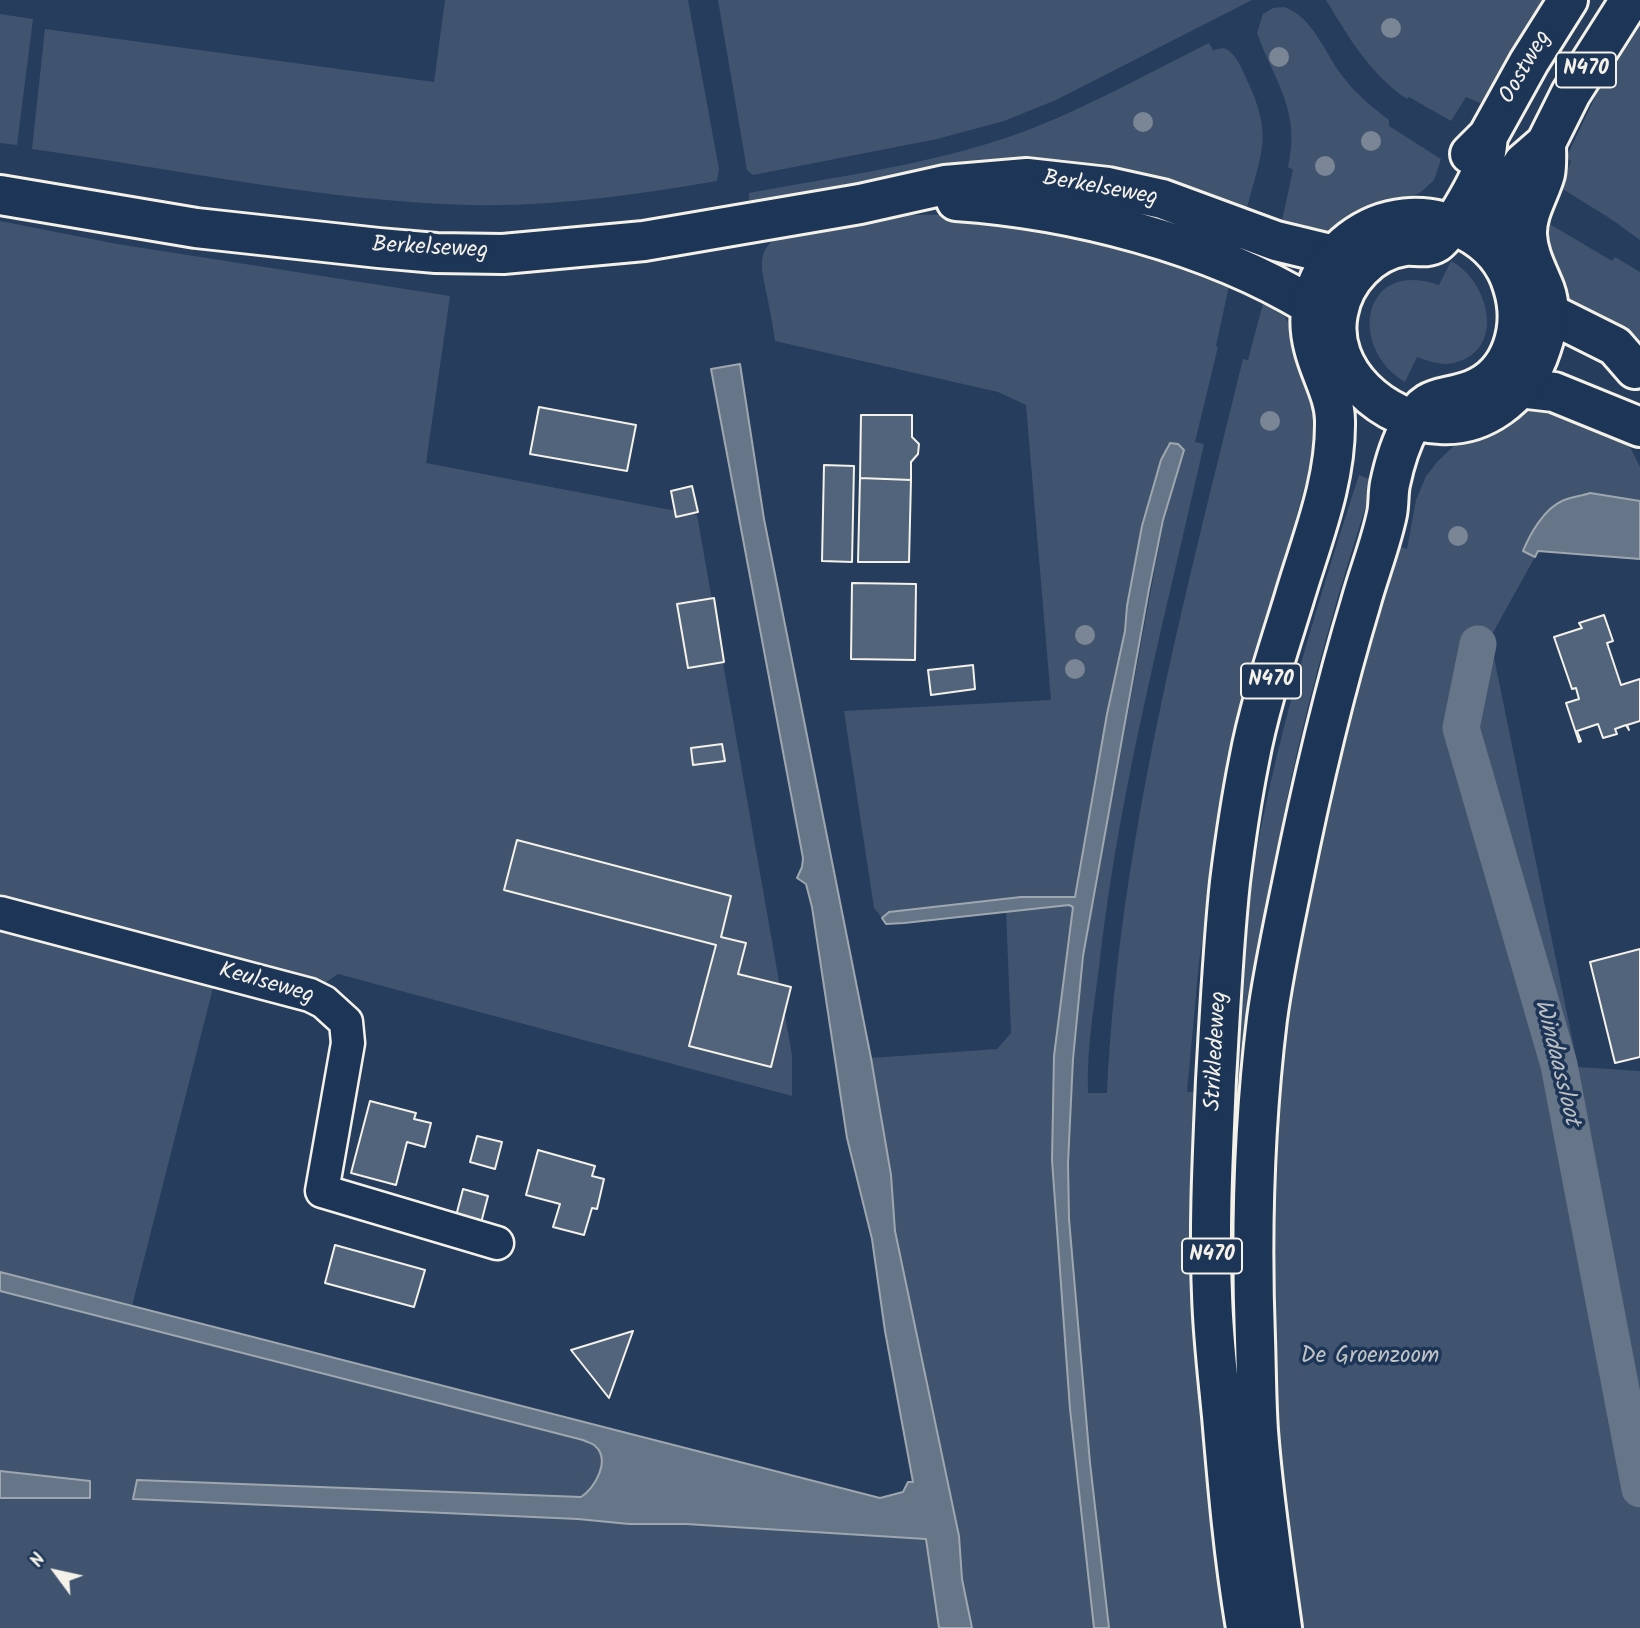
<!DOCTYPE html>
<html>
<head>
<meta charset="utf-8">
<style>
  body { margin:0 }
  #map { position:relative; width:1640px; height:1628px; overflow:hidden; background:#263d5d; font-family:Kalam,sans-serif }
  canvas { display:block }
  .north { position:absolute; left:21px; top:1537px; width:70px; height:70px; -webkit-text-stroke:5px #1d3557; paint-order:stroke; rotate:303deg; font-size:19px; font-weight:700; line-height:28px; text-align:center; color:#f4f1e8 }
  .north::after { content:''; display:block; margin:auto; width:24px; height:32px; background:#f4f1e8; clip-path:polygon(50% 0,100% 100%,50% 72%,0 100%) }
</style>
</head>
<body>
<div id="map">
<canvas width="1640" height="1628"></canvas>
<div class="north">N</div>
</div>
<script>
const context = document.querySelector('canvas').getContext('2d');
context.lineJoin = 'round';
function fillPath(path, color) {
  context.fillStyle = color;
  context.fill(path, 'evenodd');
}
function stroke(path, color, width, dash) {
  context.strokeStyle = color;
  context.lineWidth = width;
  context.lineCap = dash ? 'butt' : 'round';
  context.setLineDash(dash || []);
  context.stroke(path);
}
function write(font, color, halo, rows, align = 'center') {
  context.font = font + ' Kalam,sans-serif';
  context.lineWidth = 7;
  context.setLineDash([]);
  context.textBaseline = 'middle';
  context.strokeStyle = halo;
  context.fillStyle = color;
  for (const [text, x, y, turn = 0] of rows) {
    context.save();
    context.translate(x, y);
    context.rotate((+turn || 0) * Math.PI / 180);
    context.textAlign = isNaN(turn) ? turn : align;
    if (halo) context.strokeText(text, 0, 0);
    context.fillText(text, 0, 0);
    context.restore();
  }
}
const green = new Path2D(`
  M445,0h243l31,169 -2,12c-82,14 -165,26 -248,24 -147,-4 -292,-36 -437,-56l13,-120 389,53z
  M718,0h534l-196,100 -52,21 -67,18 -184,36 -6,-5z
  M1326,0h220l-63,104 -17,-7 -15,24 -42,-24 -2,2c-37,-25 -58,-61 -81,-99z
  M1284,7c30,10 41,48 60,71 13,17 28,29 45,42v6l52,33 -7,21 -13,12 -81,37 -20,6 -39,-10 12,-55 -5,-3c13,-57 -13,-84 -31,-134l6,-19 10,-6z
  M1640,11v229l-29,-21 -50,-31 10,-27 -5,-3 55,-115z
  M0,14l33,5 -16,126 -17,-2z
  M1209,43l4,7 11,-2c12,5 17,19 22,30 29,60 14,76 0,135l-18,-6 -475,-3 -4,-3v-8c80,-15 163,-26 241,-50 76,-23 148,-65 219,-100z
  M972,214l51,3 207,64 -14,65 2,1 -23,95 9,2c-38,170 -82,333 -103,506 -5,47 -15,97 -13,143h19c12,-250 77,-493 136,-734l5,1 17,-64 21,22 8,17 21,56 4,44 -21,75 -77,315 -22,137 -12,130 41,-1c5,-54 8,-109 16,-163 21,-155 67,-305 115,-453l15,6c-33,101 -63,204 -85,308 -13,64 -22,129 -31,194l23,25 64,-286 23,-80 32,-95 7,2 9,-49 10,-24 12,-15 19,-18 69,-33 30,-2 64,30 11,11 9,18v34l-50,-8 -37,14 -22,26 -8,18 12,6 -45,81 88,429 62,4v557h-531l-27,-230 -13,-179 -1,-56 5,-104 10,-103 95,-512 -8,-1 -3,2 -25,81 -15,80 -2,25 -30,144 -20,123 -54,-1 -132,15 -7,6 -8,-10 -30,-197 207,-11 -25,-295 -28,-13 -223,-51c-2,-15 -5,-30 -8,-45 -5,-26 -14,-50 18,-61l81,-15 48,-5z
  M0,221l117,23 333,52 -24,167 271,52 95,540v41l-454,-122 -16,11 -322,-87z
  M1548,223l64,38 3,-4 25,15v76c-30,-19 -67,-35 -83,-68 -7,-14 -11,-31 -16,-46z
  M1451,261c38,20 56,89 3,102 -13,3 -25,-2 -37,-6l-12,25c-58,-35 -43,-124 34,-97z
  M1069,905l4,2v6l-19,143 -2,104 18,249 24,219h-122l-10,-49 -3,-43 -64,-305 -4,-56 -20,-117 126,-9 14,-16 -5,-122z
  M0,931l213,57 -81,318 -132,-34z
  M0,1290l748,192 132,54 46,3 13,89h-939z`);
const water = new Path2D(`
  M740,364l24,155 107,539 20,117 4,56 64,305 3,43 10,49h-33l-13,-89 -240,-15h-57l-51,-5 -445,-20 4,-19 444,17c14,-9 31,-38 13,-52 -3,-2 -7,-3 -11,-5l-583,-149v-19l880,226 23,-6 5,-10h5l-28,-151 -13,-92 -25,-101 -35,-231 -6,-23 -9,-6 5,-11 1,-9 -92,-489z
  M1170,443l8,1 6,6 -21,70 -14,69 -66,367 -10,103 -5,104 1,56 21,244 19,165h-15l-24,-219 -18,-249 2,-104 19,-149 -4,-2 -165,18 -18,1 -4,-6 7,-6 132,-15h54l32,-183 18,-83 2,-25 15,-80 19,-66z
  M1590,493l50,8v58l-102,-8 -3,6 -12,-6c7,-17 21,-42 39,-50 9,-4 19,-5 28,-8z
  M0,1471l90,10v17h-90z`);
const canal = new Path2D(`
  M1478,644l-17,84 98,337 81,424`);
const building = new Path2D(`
  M539,407l97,18 -9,46 -97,-17z
  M861,415h51v22l7,7 -1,10 -7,8v18l-51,-2z
  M824,465l30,1 -2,96 -30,-1z
  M860,478l51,2 -2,82h-51z
  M692,486l6,26 -22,5 -5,-26z
  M852,583l64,1 -1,76 -64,-1z
  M714,598l10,64 -36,6 -11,-64z
  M1604,615l9,26 -6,2 14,42 19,-6v42l-13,4 2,5 -3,-5 -11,4 2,5 -14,4 -5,-14 -21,7 4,10 -2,1 -13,-39 13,-4 -3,-11 -4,1 -18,-52 28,-9 -3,-5z
  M973,665l2,24 -44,6 -3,-25z
  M722,744l3,17 -32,4 -2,-17z
  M517,840l214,56 -10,41 25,6 -8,31 53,13 -20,80 -82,-21 27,-101 -212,-55z
  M1640,949v108l-25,6 -25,-101z
  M370,1101l46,12 -2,6 17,4 -6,24 -18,-5 -11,43 -45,-12z
  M477,1136l25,6 -7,27 -25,-7z
  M538,1150l57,16 -3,10 12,3 -7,30 -5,-1 -8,27 -31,-8 7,-23 -34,-9z
  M463,1189l25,7 -7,27 -25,-7z
  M335,1245l90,25 -11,37 -89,-24z
  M633,1331l-24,67 -38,-48z`);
const street = new Path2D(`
  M0,913l310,82 14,7 22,20 2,21 -26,148 175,52`);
const secondary = new Path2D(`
  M0,195l196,33 183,20 57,5 67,1 141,-13 216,-37 85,-19 82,-7 81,9 54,12 114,42 58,14
  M956,201c117,8 254,43 354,104
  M1549,313l66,33 20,23
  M1519,388l35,4 86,35`);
const primary = new Path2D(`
  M1488,136c-1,10 -2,21 -5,31 -4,14 -35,70 -47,76 -9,6 -21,2 -31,3 -34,5 -61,34 -67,67 -12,58 47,109 102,111 43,3 82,-27 98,-67 8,-21 15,-45 7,-67 -7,-18 -17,-35 -18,-55 -1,-22 12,-40 18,-61 2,-9 1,-21 1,-31
  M1470,154l18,-18 41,-74 39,-62
  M1493,250l3,-24 12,-36 15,-27 23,-20 25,-50 59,-93
  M1246,1628c-12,-71 -18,-141 -24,-212 -4,-41 -9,-82 -10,-122 -3,-71 1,-143 4,-214 4,-66 7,-133 14,-198 5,-40 11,-81 19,-121 10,-54 29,-110 45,-162 17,-58 42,-116 41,-178 0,-25 -15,-48 -21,-73 -23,-88 71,-161 152,-117 23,12 40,31 47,56 12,39 0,87 -41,103 -28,11 -46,2 -62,36 -9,16 -16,39 -20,58 -2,10 -1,20 -3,30 -6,29 -18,59 -26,88 -28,93 -50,187 -69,282 -9,44 -19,90 -25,135 -13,106 -16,213 -12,320 1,31 1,61 3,92 5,66 15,132 24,197`);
const trees = [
  [1391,28],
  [1279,57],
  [1143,122],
  [1371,141],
  [1325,166],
  [1270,421],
  [1458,536],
  [1085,635],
  [1075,669]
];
const shields = [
  [1586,70,60],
  [1271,681,60],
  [1212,1256,60]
];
const shieldNames = [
  ["N470",1586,70],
  ["N470",1271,681],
  ["N470",1212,1256]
];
const streetNames = [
  ["Oostweg",1527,68,-60],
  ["Berkelseweg",1100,190,10],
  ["Berkelseweg",430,250,3],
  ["Keulseweg",266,985,16],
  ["Strikledeweg",1218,1051,-87]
];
const parkNames = [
  ["De Groenzoom",1370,1358]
];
const waterNames = [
  ["Windaassloot",1555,1063,76]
];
fillPath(green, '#40546f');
fillPath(water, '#677588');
stroke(water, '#9fa7ae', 2);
stroke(canal, '#677588', 37);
fillPath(building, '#52647b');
stroke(building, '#f4f1e8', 2);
stroke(street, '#f4f1e8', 37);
stroke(secondary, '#f4f1e8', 44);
stroke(primary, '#f4f1e8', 44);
stroke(street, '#1d3557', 32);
stroke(secondary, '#1d3557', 38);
stroke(primary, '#1d3557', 38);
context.fillStyle = '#7a8696';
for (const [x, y] of trees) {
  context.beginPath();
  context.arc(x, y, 10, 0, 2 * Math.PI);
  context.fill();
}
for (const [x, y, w] of shields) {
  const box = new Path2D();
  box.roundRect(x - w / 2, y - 17.5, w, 35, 5);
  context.fillStyle = '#1d3557';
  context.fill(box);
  stroke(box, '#f4f1e8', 2);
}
write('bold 21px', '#f4f1e8', null, shieldNames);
write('23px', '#f4f1e8', '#1d3557', streetNames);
write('23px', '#bec2c4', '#1d3557', parkNames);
write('italic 24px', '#bcbfc2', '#1d3557', waterNames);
</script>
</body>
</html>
